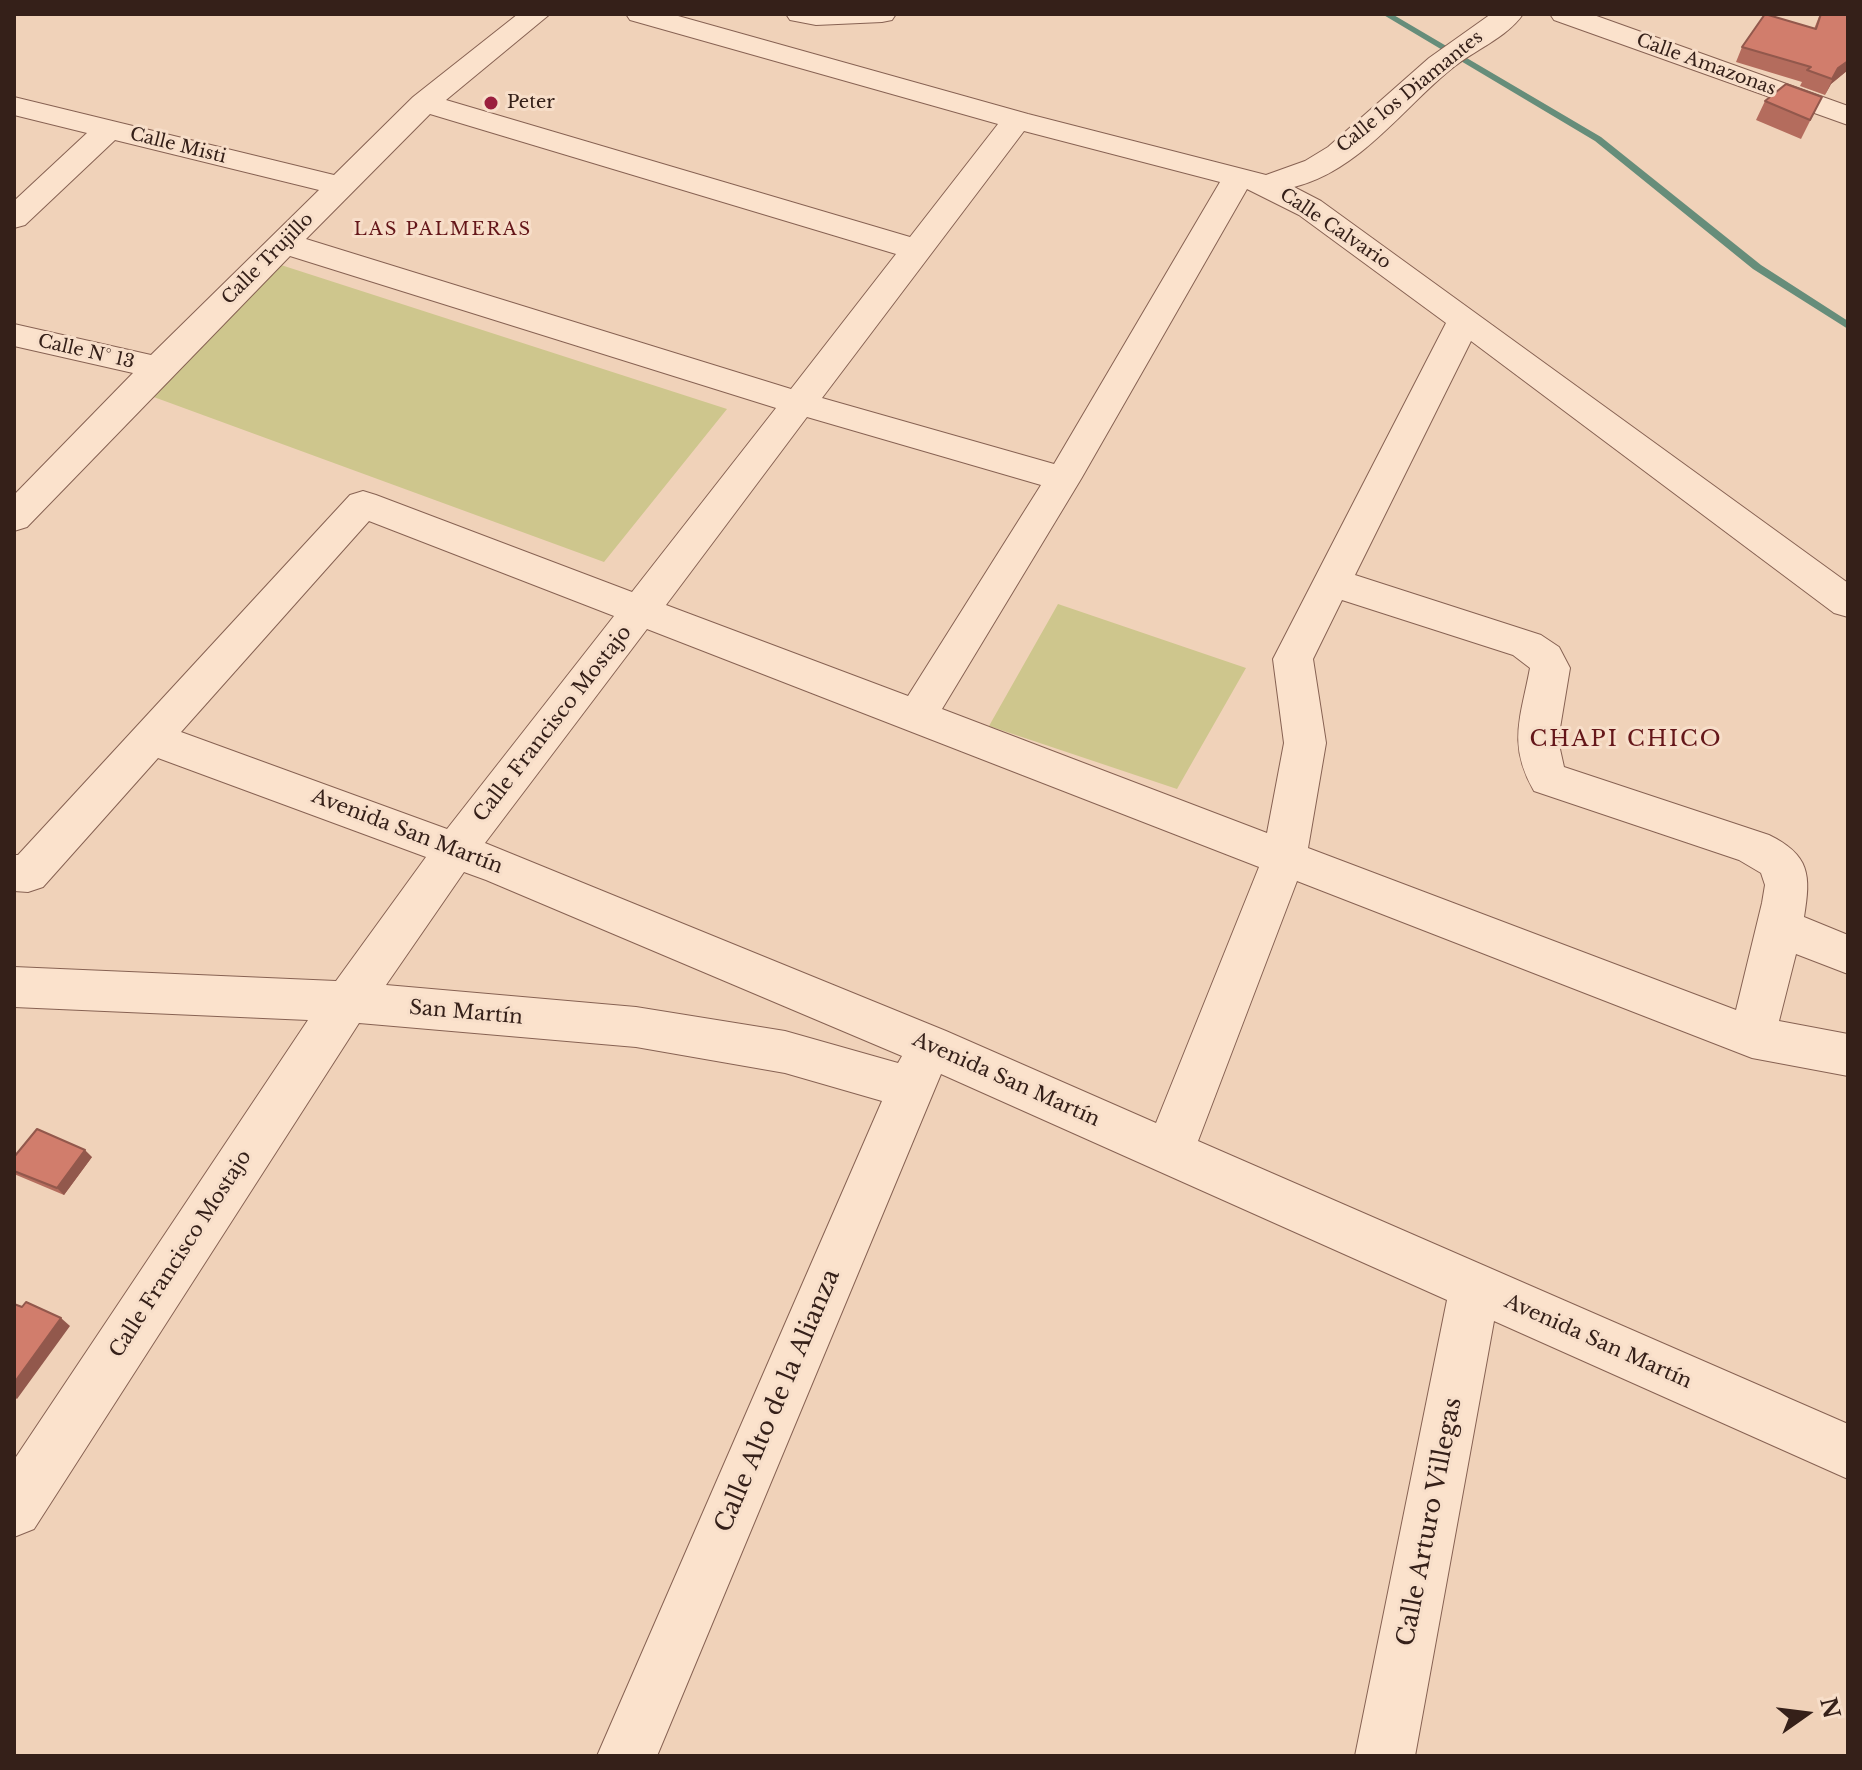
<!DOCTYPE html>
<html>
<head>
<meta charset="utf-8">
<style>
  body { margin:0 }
  #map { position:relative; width:1862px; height:1770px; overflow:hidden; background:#f0d2b9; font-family:"Libre Baskerville",serif }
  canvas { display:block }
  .frame { position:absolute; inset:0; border:16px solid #352019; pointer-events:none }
  .north { position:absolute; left:1766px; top:1674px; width:80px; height:80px; -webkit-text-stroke:6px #f7dec9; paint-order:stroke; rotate:76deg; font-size:22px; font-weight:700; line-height:32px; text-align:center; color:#352019 }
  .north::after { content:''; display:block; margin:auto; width:28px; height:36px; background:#352019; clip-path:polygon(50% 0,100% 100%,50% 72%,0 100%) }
</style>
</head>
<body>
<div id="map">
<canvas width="1862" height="1770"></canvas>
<div class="frame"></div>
<div class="north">N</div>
</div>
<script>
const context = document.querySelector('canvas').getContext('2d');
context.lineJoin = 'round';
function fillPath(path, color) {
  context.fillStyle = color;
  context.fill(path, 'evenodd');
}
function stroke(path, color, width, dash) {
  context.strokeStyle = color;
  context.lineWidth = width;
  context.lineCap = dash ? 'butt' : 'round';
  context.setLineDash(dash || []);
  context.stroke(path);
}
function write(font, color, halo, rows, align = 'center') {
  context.font = font + ' "Libre Baskerville",serif';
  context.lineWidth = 6;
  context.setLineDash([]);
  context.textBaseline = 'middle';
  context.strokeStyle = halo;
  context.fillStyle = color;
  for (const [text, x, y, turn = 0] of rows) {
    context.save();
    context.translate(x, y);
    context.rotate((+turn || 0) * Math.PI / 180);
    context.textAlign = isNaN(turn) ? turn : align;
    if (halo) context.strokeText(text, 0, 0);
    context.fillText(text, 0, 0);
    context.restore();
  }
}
const green = new Path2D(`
  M281,265l446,144 -123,153 -453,-166z
  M1058,604l188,64 -69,121 -188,-63z`);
const stream = new Path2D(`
  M1382,14h10l209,123 160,128 87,56v8l-95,-60 -158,-128z`);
const minor = new Path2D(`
  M518,14h32l-104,86 464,137 88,-113 -368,-104 -4,-6h45l357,100 238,61 39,-14 23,-14 101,-89 62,-44h32c-16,24 -51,37 -73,56 -49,40 -91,101 -156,117l27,14 527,382v34l-14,-4 -363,-272 -116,234 186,60 18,12 11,21 -12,72 6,27 205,68c41,20 42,40 35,82l44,18v39l-52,-20 -17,67 69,13v42l-96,-18 -455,-177 -99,260 650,283v55l-354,-158 -79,435h-60l92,-456 -506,-226 -284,682h-60l285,-655 -97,-28 -149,-26 -277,-24 -325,506 -20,8v-77l294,-440 -294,-13v-40l322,14 90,-124 -268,-99 -115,129 -15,5 -14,-1v-36h4l332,-360 13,-4 13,4 256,97 144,-184 -486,-152 -263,271 -13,4v-36l119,-122 -119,-27v-22l137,31 168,-165 -204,-50 -90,85 -11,3v-27l73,-68 -73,-18v-18l320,78 79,-78zM430,114l466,140 -105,135 -485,-150zM1024,131l196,51 -166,282 -232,-66zM1247,189l52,26 147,108 -173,336 11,84 -17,90 -325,-124 139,-230zM807,417l234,68 -133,211 -242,-91zM369,521l245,95 -167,213 -266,-97zM1342,600l171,55 17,13c-9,49 -23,76 4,123l205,69 22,13 4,12 -3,18 -26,107 -428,-162 18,-105 -13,-84zM647,629l612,238 -103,256 -210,-92 -461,-188zM464,872l22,8 416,176 -4,7 -113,-32 -149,-24 -250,-22z
  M786,14h110l-4,6 -10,2 -66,3 -26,-5z
  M1550,14h41l257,92v19l-294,-105z`);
const wall = new Path2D(`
  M1820,14h28v56l-17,14 -6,11 -25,-9 2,-4 -66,-20 6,-15 72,-18z
  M1822,97l-21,42 -45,-19 9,-19z
  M14,1157h78l-28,38 -50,-21z`);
const shadedWall = new Path2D(`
  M1848,61v9l-17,14 -6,11 13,-27z
  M85,1150l7,7 -28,38 -7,-7z
  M61,1318l9,8 -53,73 -3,-2v-14z`);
const building = new Path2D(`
  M1765,14l51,15 5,-15h27v47l-10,7 -6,11 -25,-9 4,-3 -69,-20z
  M1786,84l36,13 -12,23 -45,-19z
  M37,1129l48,21 -28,38 -43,-17v-14z
  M26,1302l35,16 -47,65v-79l8,3z`);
const markers = [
  [491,103,8,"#9a1f3e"]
];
const farStreetnames = [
  ["Calle Amazonas",1706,65,20],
  ["Calle los Diamantes",1410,92,-39],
  ["Calle Misti",178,146,14],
  ["Calle Calvario",1335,229,34],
  ["Calle Trujillo",268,259,-45],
  ["Calle N° 13",86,352,13]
];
const farPoinames = [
  ["Peter",507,103]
];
const farNeighbourhoodnames = [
  ["LAS PALMERAS",443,230]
];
const streetNames = [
  ["Calle Francisco Mostajo",553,724,-52],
  ["Avenida San Martín",407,832,21],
  ["San Martín",466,1013,5],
  ["Avenida San Martín",1006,1080,24],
  ["Calle Francisco Mostajo",181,1254,-57],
  ["Avenida San Martín",1598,1342,24]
];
const neighbourhoodNames = [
  ["CHAPI CHICO",1626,740]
];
const nearStreetnames = [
  ["Calle Alto de la Alianza",778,1401,-67],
  ["Calle Arturo Villegas",1430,1522,-79]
];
fillPath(green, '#cec68d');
fillPath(stream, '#668d7a');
stroke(minor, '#876253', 2);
fillPath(minor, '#fbe2cc');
fillPath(wall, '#b46c5d');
fillPath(shadedWall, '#92584c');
fillPath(building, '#d17d6c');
stroke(building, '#92584c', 2);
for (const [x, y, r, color] of markers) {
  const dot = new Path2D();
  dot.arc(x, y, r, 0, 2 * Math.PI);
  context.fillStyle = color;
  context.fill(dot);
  stroke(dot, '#f7dec9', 3);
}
write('18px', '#352019', '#f7dec9', farStreetnames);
write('18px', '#352019', '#f7dec9', farPoinames, 'left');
context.letterSpacing = '2px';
write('18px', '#641619', '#f7dec9', farNeighbourhoodnames);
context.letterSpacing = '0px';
write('20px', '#352019', '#f7dec9', streetNames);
context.letterSpacing = '2px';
write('22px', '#641619', '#f7dec9', neighbourhoodNames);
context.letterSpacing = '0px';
write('24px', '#352019', '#f7dec9', nearStreetnames);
</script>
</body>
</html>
